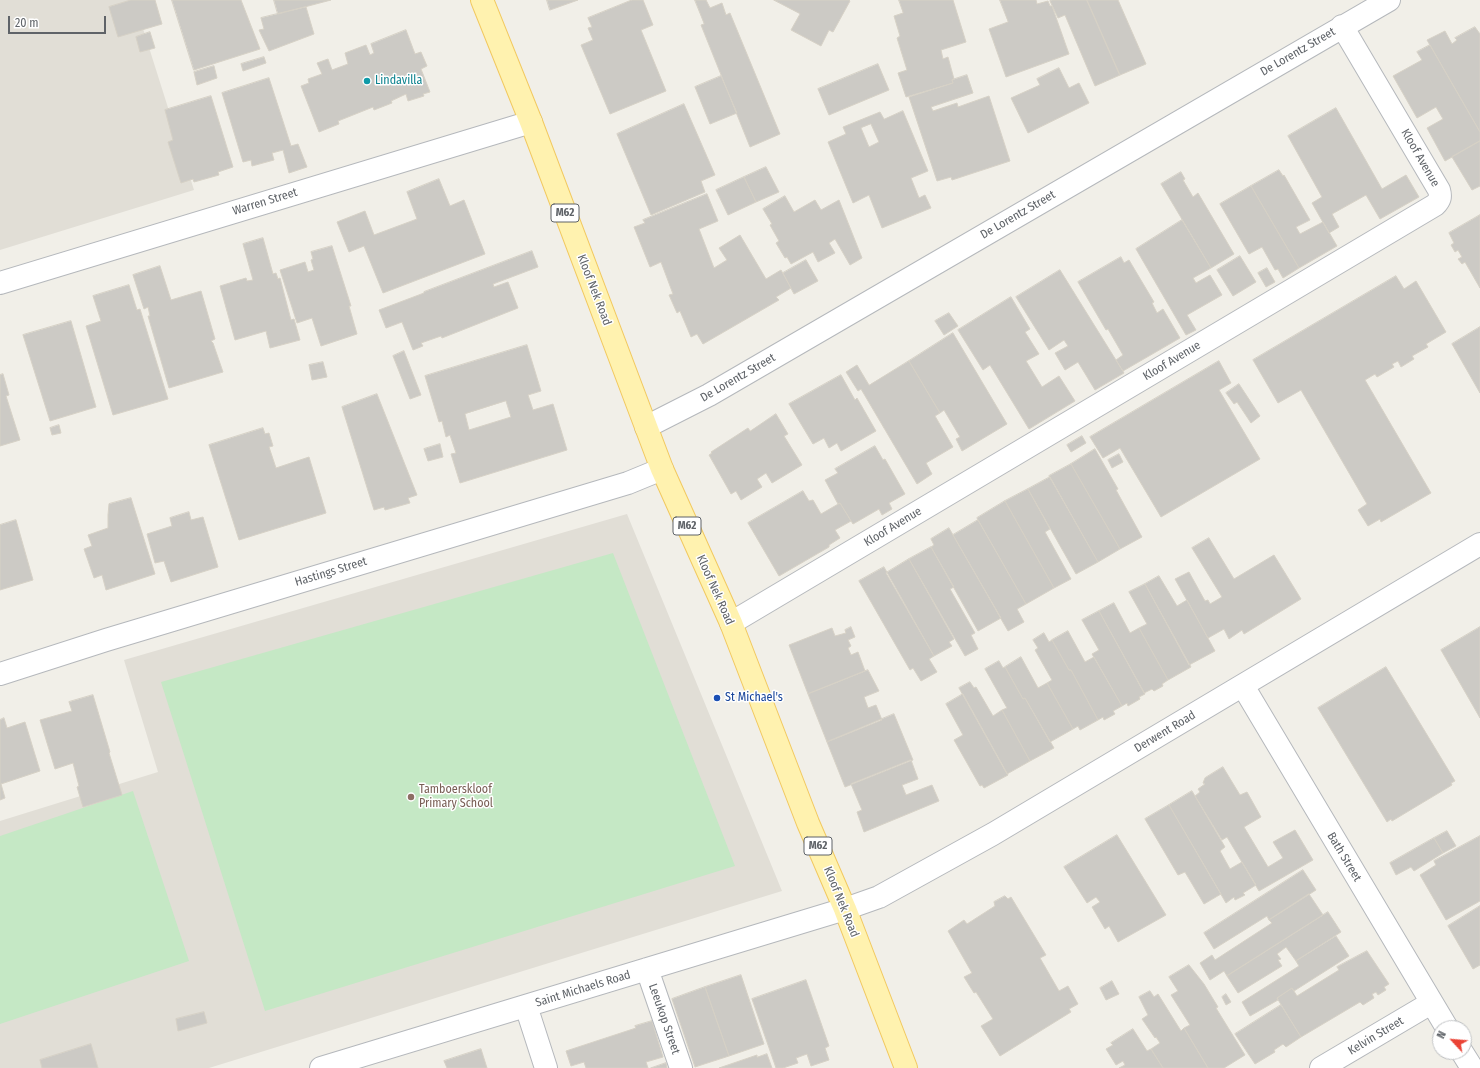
<!DOCTYPE html>
<html>
<head>
<meta charset="utf-8">
<style>
  body { margin:0 }
  #map { position:relative; width:1480px; height:1068px; overflow:hidden; background:#f1efe8; font-family:"Fira Sans Condensed",sans-serif }
  canvas { display:block }
  .north { position:absolute; left:1432px; top:1020px; width:40px; height:40px; box-sizing:border-box; background:#fff; border:1px solid #bfc1c3; border-radius:50%; rotate:296deg; font-size:11px; font-weight:700; line-height:16px; text-align:center; color:#5f6368 }
  .north::after { content:''; display:block; margin:auto; width:14px; height:18px; background:#ea4335; clip-path:polygon(50% 0,100% 100%,50% 72%,0 100%) }
  .scale { position:absolute; left:8px; top:16px; width:98px; height:18px; box-sizing:border-box; border:2px solid #5f6368; border-top:0; padding-left:5px; font-size:12px; line-height:14px; white-space:nowrap; color:#5f6368; -webkit-text-stroke:3px #fff; paint-order:stroke }
</style>
</head>
<body>
<div id="map">
<canvas width="1480" height="1068"></canvas>
<div class="north">N</div>
<div class="scale">20 m</div>
</div>
<script>
const context = document.querySelector('canvas').getContext('2d');
context.lineJoin = 'round';
function fillPath(path, color) {
  context.fillStyle = color;
  context.fill(path, 'evenodd');
}
function stroke(path, color, width, dash) {
  context.strokeStyle = color;
  context.lineWidth = width;
  context.lineCap = dash ? 'butt' : 'round';
  context.setLineDash(dash || []);
  context.stroke(path);
}
function write(font, color, halo, rows, align = 'center') {
  context.font = font + ' "Fira Sans Condensed",sans-serif';
  context.lineWidth = 3;
  context.setLineDash([]);
  context.textBaseline = 'middle';
  context.strokeStyle = halo;
  context.fillStyle = color;
  for (const [text, x, y, turn = 0] of rows) {
    context.save();
    context.translate(x, y);
    context.rotate((+turn || 0) * Math.PI / 180);
    context.textAlign = isNaN(turn) ? turn : align;
    if (halo) context.strokeText(text, 0, 0);
    context.fillText(text, 0, 0);
    context.restore();
  }
}
const education = new Path2D(`
  M0,0h134l60,190 -194,60z
  M627,514l155,377 -573,177h-209v-247l158,-49 -34,-112z`);
const green = new Path2D(`
  M613,553l122,313 -470,145 -104,-329z
  M133,791l56,170 -189,63v-188z`);
const building = new Path2D(`
  M131,0h24l7,24 -44,13 -9,-30z
  M172,0h69l19,49 -66,21z
  M274,0h57l-53,14z
  M547,0h31l-28,10z
  M632,0h11l10,25 -12,5 25,61 -56,23 -29,-69 12,-5 -5,-12 4,-1 -4,-9z
  M695,0h11l4,8 12,-5 4,12 4,-2 50,121 -30,13 -49,-122 3,-1z
  M774,0h75l1,1 -17,31 -4,-2 -8,16 -30,-16 9,-16z
  M899,0h54l13,42 -25,8 2,9 5,-2 6,22 -2,1 1,3 -47,14 -8,-24 9,-3 -10,-32 3,-2 -6,-20 9,-3z
  M1000,0h36l1,4 11,-3 2,5h2l17,48 -63,23 -17,-48 19,-7z
  M1052,0h35l33,75 -25,11 -30,-71 -7,3 -8,-17z
  M1087,0h31l28,64 -26,11z
  M306,7l8,27 -45,17 -10,-21 5,-1 -3,-11z
  M1475,27l5,7v98l-53,-92 18,-9 7,13 5,-4 -2,-2z
  M406,30l9,24 6,-2 6,14 -6,3 9,23 -7,2 1,2 -16,5 -2,-7 -15,7 1,2 -18,7 -1,-3 -35,14 1,3 -20,8 -18,-46 8,-3 -1,-4 14,-5 -5,-11 11,-4 4,11 16,-6 -3,-11 21,-8 4,10 4,-2 -3,-9z
  M150,32l5,16 -15,4 -4,-15z
  M1430,45l50,87v9l-35,20 -18,-33 16,-9 -7,-12 -19,11 -24,-42 29,-16 -5,-8z
  M264,57l2,6 -23,8 -2,-7z
  M878,64l11,26 -60,25 -11,-26z
  M214,66l3,12 -20,7 -3,-13z
  M1059,68l10,20 10,-5 10,20 -61,30 -17,-35 29,-13 -3,-6z
  M967,75l6,18 -42,14 2,4 24,-8 1,4 31,-11 21,65 -58,19 -1,-3 -14,4 -28,-84 44,-14 -1,-3z
  M721,76l16,37 -27,11 -15,-37z
  M269,78l22,68 7,-2 9,23 -18,6 -6,-23 -11,3 2,7 -22,6 -1,-6 -8,2 -21,-69z
  M211,96l22,71 -15,5 1,3 -25,7 -1,-3 -12,4 -13,-41 5,-2 -8,-30z
  M684,104l31,71 -14,6 4,11 -54,23 -34,-81z
  M1336,108l46,81 24,-14 13,22 -39,22 -14,-24 -34,19 7,13 -10,6 -17,-30 10,-6 -34,-61z
  M903,111l25,60 -17,7 8,20 6,-3 6,13 -49,20 -13,-33 -16,8 -25,-61 18,-8 -3,-7 37,-15 4,7zM871,124l8,18 -10,5 -8,-19z
  M1480,141v45l-8,4 -20,-33z
  M766,167l13,25 -23,10 -12,-25z
  M1279,170l4,6 1,-1 26,45 -14,7 4,7 23,-12 14,24 -38,22 -48,-82z
  M1181,172l4,7 -2,1 10,17 5,-4 36,61 -23,14 -50,-84z
  M744,177l12,25 -28,13 -12,-25z
  M439,179l11,27 14,-6 21,54 -102,39 -19,-47 -15,6 -12,-30 28,-11 9,24 43,-16 -10,-27z
  M1251,186l48,82 -16,10 -5,-9 -3,1 -13,-23 -13,7 -29,-50z
  M707,194l11,27 -19,8 15,39 13,-8 -8,-12 21,-13 26,44 15,-9 10,18 -15,9 3,3 -76,44 -6,-10 -6,3 -11,-26 -3,2 -8,-18 4,-1 -12,-32 -11,5 -16,-40 11,-4 -2,-3z
  M785,196l9,16 21,-12 6,10 18,-10 23,58 -12,7 -15,-26 -6,4 6,10 -17,9 -5,-10 -22,12 -4,-7 -2,1 -9,-15 3,-2 -9,-16 2,-1 -9,-15z
  M1480,215v73l-15,-26 -3,2 -4,-5 4,-2 -4,-7 -3,2 -4,-7 3,-2 -5,-10z
  M1182,220l29,48 -18,10 3,5 14,-8 12,20 -35,20 9,15 -10,5 -50,-86z
  M263,238l10,36 3,-1 2,6 2,-1 11,42 3,-1 6,21 -30,8 -4,-17 -31,9 -15,-54 26,-8 1,3 6,-1 -10,-36z
  M332,246l19,60h-2l8,28 -36,12 -9,-28 -15,5 -17,-53 25,-8 3,10 6,-2 -3,-10 2,-1 -2,-7z
  M532,251l6,16 -45,17 1,3 14,-5 10,26 -76,30 -1,-2 -20,7 2,3 -10,4 -11,-28 -16,6 -7,-18 45,-17v-1z
  M1240,256l16,26 -23,14 -16,-26z
  M1121,257l3,6 5,-3 25,42 -2,1 5,10 6,-4 17,29 -57,33 -7,-11 7,-5 -15,-26 -2,1 -28,-48z
  M806,260l12,21 -24,13 -11,-21z
  M160,266l11,34 30,-9 14,48 -4,2 2,2 10,29 -54,16 -21,-72h2l-2,-9 -4,2 -11,-34z
  M1267,268l8,14 -9,5 -8,-14z
  M1060,270l64,103 -29,17 -17,-28 -13,8 -10,-17 13,-7 -4,-6 -15,10 -33,-53z
  M1396,276l8,13 12,-8 30,51 -20,12 2,3 -16,9 2,3 -13,8 -3,-6 -6,3 2,3 -17,10 -2,-3 -10,6 66,113 -50,29 -1,-3 -12,7 -10,-16 9,-6 -66,-114 -23,13 -25,-43z
  M129,285l8,25 3,-1 28,90 -55,16 -27,-89 15,-5 -8,-25z
  M1011,297l19,32 -5,3 14,22 -13,7 16,26 17,-11 16,25 -46,28 -39,-64 -7,5 -25,-40z
  M949,313l9,13 -14,9 -9,-14z
  M71,321l25,86 -46,14 -27,-86z
  M1480,327v66l-28,-49z
  M953,333l54,91 -45,27 -6,-12 4,-2 -16,-27 -4,3 -31,-52z
  M527,345l14,46 -13,4 5,15 20,-6 14,46 -107,33 -9,-29 5,-1 -6,-18 -4,2 -4,-16 -3,1 -14,-46zM506,401l5,16 -42,13 -4,-16z
  M404,351l17,44 -11,4 -17,-43z
  M909,361l31,52 -5,3 18,31 -27,16 6,11 -15,10 -56,-95 -3,2 -12,-19 11,-7 12,20z
  M1219,361l12,22 -12,7 41,69 -99,58 -41,-69 -17,10 -13,-21z
  M323,362l4,15 -15,3 -3,-15z
  M3,374l6,21 -3,1 14,44 -20,6v-71z
  M841,375l14,25 2,-2 19,33 -35,20 -4,-8 -8,5 -5,-10 -11,6 -24,-40z
  M1239,384l21,32 -9,7 -14,-21 -3,2 -8,-11z
  M377,394l40,101 -9,3 2,5 -25,7 -1,-3 -10,3 -32,-103z
  M776,414l12,20 -4,2 18,29 -30,18 -6,-10 -9,6 5,8 -21,13 -5,-9 -5,3 -22,-39 3,-2 -1,-1 37,-24 2,3z
  M59,425l2,8 -9,2 -2,-7z
  M263,428l2,6 4,-1 4,13 -4,1 7,21 33,-11 17,56 -87,27 -30,-95z
  M1082,436l4,7 -15,9 -4,-7z
  M440,444l3,13 -15,4 -4,-12z
  M875,446l8,14 2,-1 20,35 -16,9 3,6 -10,6 -3,-6 -26,15 -13,-21 -2,1 -13,-24 13,-7 -3,-4z
  M1095,449l23,40 -2,1 26,47 -22,12 -49,-85z
  M1119,454l4,8 -11,6 -4,-8z
  M1071,464l49,85 -22,13 -49,-86z
  M1050,477l48,85 -22,12 -48,-85z
  M1028,489l22,40 -5,3 26,47 -17,9 -49,-87z
  M803,491l6,10 4,-1 8,14 19,-11 11,18 -16,9 5,8 -11,7v2l-50,29 -31,-53z
  M131,498l24,76 -49,16 -4,-15 -8,3 -10,-29 8,-3 -4,-11 20,-7v-13l1,-11z
  M1005,501l49,87 -28,16 -49,-86z
  M189,512l2,8 12,-3 15,50 -47,15 -7,-21 -9,2 -8,-29 25,-8 -2,-8z
  M16,520l17,60 -33,10v-65z
  M978,520l48,84 -9,5 7,13 -16,9 -55,-96z
  M949,528l52,90 -23,13 -47,-84 3,-2 -3,-6z
  M1209,538l25,41 40,-24 27,44 -57,35 -2,-4 -13,9 -5,-10 -16,9 -33,-59 14,-7 16,29 3,-1 2,4 12,-7 -30,-49z
  M931,547l23,40 -4,2 25,44 -4,2 7,14 -13,7 -56,-97z
  M909,559l45,80 -5,3 3,4 -18,10 -48,-83z
  M884,567l50,89 -5,3 8,13 -16,9 -8,-13 -3,2 -51,-89z
  M1159,576l18,30 10,-6 28,51 -26,14 -44,-81z
  M1145,584l46,83 -23,13 -29,-52 8,-4 -18,-32z
  M1114,603l16,30 9,-5 29,52 -6,4 1,2 -9,5 -2,-2 -8,4 -45,-82z
  M1099,611l46,83 -6,3 1,2 -12,7 -1,-3 -5,3 -30,-52 7,-4 -17,-30z
  M851,627l4,10 -7,3 3,6 -3,2 3,7 7,-3 7,19 -57,23 -19,-49 43,-17 3,8 11,-3 -1,-3z
  M1480,627v91l-39,-68z
  M1068,631l17,31 9,-5 28,49 -9,5 2,3 -11,6 -1,-3 -5,3 -27,-50h-2l-17,-30z
  M1044,633l5,9 3,-2 17,30h2l27,50 -18,10 -2,-4 -5,3 -26,-46 5,-3 -17,-30 3,-2 -5,-8z
  M1021,657l17,31 9,-5 26,46 -23,13 -25,-44 -2,1 -18,-32z
  M999,661l4,7 2,-1 18,32 2,-1 29,50 -24,13 -28,-51 5,-2 -22,-39z
  M1386,667l69,114 -4,2 1,2 -60,36 -1,-2 -4,3 -69,-114z
  M868,670l11,21 -15,6 4,11 8,-3 6,15 -55,22 -19,-48z
  M970,682l4,6 2,-1 17,29 9,-6 28,51 -23,13 -48,-86z
  M963,694l45,81 -24,13 -2,-3 -2,1 -26,-46 9,-5 -17,-31z
  M93,695l17,57 -1,1 13,42 -39,12 -6,-20 2,-1 -6,-23 -18,6 -15,-49 32,-9 -3,-9z
  M894,714l19,46 -68,27 -18,-45z
  M4,718l3,10 18,-6 15,49 -39,13 4,14 -5,2v-80z
  M911,760l7,19 -16,6 4,10 26,-10 7,16 -75,31 -7,-20 5,-2 -11,-26z
  M1223,767l17,28 7,-3 14,25 -17,10 24,40 15,-9 -10,-16 22,-12 18,30 -54,31 -32,-54 -5,3 -27,-44 5,-4 -2,-3 7,-5 -2,-1 2,-5z
  M1192,791l33,56 -5,4 10,18 12,-7 14,23 -13,8 2,2 -10,5 -1,-3 -8,6 -57,-98z
  M1169,805l52,89 -17,10 -19,-32 -7,3 -33,-56z
  M1447,831l9,15 -13,7 -9,-15z
  M1117,835l49,80 -48,27 -9,-16 -4,3 -13,-22 8,-5 -4,-5 -9,6 -23,-36z
  M1480,836v65l-34,19 -26,-45 16,-10 -2,-4z
  M1434,838l9,15 -29,18 -3,-4 -15,8 -6,-12z
  M1303,870l13,20 -47,30 -2,-4 -53,33 -10,-16z
  M1309,894l14,21 -96,61 -3,-5 -14,9 -10,-17 12,-8 3,5 57,-37 -3,-3z
  M1005,896l3,3 3,-2 35,58 -6,3 19,33 9,-5 10,18 -9,5 2,3 -71,44 -19,-30 12,-7 -17,-27 -2,1 -10,-16 8,-4 -24,-42 16,-11 3,4 28,-18 -1,-4z
  M1480,906v59l-7,4 -25,-43z
  M1328,912l13,20 -45,29 -10,-14 -9,7 4,5 -3,1 4,6 -44,27 -11,-17z
  M1336,936l13,20 -55,35 -2,-3 -15,10 1,2 -28,16 -8,-14 57,-36 -3,-5z
  M1367,951l22,33 -5,3 2,3 -8,5 -2,-3 -4,2 2,4 -11,7 -3,-3 -59,35 -24,-39 15,-10 5,8 42,-26 -2,-3z
  M1189,965l15,19 14,23 -2,1 29,47 -21,13h-16l-24,-40 6,-3 -19,-30 7,-4 -9,-14z
  M741,975l23,69 -35,12 -24,-69z
  M806,980l23,66 -4,2 4,12 -18,6 -4,-12 -11,4 2,5 -15,5h-7l-24,-69z
  M1112,981l7,13 -13,6 -6,-12z
  M705,987l24,69 -34,11 -23,-68z
  M1150,991l4,6 4,-3 23,37 3,-3 24,40h-45l-12,-19 9,-6 -4,-6 -1,1 -13,-19 6,-4 -9,-18z
  M1226,994l5,8 -5,3 -4,-8z
  M1281,1005l20,32 -15,10 -3,-3 -9,6 1,2 -20,12 -20,-30z
  M204,1012l3,11 -29,8 -2,-12z
  M652,1021l11,36 -17,5 2,6h-62l-2,-6 -13,4 -5,-15 70,-23 -1,-2z
  M1133,1029l14,22 4,-2 12,19h-44l6,-3 -2,-4 -7,4 -10,-16 7,-4 -2,-2z
  M91,1044l7,24h-56l-2,-8z
  M481,1049l6,19h-40l-3,-7z
  M767,1054l5,14h-53l38,-13v2z
  M666,1063l1,5h-16z`);
const minor = new Path2D(`
  M0,283l531,-161
  M646,427l63,-32 680,-395
  M731,623l704,-418c5,-5 6,-8 4,-15l-97,-164
  M0,674l106,-34 522,-157 34,-14
  M1243,686l204,342
  M647,969l34,99
  M526,1006l20,62
  M1462,1052l10,16
  M321,1068l524,-159 34,-12 114,-63 487,-290
  M1321,1068l110,-65`);
const primary = new Path2D(`
  M482,0l49,122 131,347 69,154 77,200 37,86 61,159`);
const markers = [
  [367,81,4,"#0f9aa8"],
  [717,698,4,"#1a4fb4"],
  [411,797,4,"#8d6e63"]
];
const shields = [
  [565,213,28],
  [687,526,28],
  [818,846,28]
];
const shieldNames = [
  ["M62",565,213],
  ["M62",687,526],
  ["M62",818,846]
];
const streetNames = [
  ["De Lorentz Street",1298,52,-30],
  ["Kloof Avenue",1420,158,60],
  ["Warren Street",265,202,-17],
  ["De Lorentz Street",1018,215,-30],
  ["Kloof Nek Road",594,290,69],
  ["Kloof Avenue",1172,361,-31],
  ["De Lorentz Street",738,378,-30],
  ["Kloof Avenue",893,527,-31],
  ["Hastings Street",331,572,-17],
  ["Kloof Nek Road",715,590,66],
  ["Derwent Road",1165,732,-31],
  ["Bath Street",1344,857,59],
  ["Kloof Nek Road",841,902,68],
  ["Saint Michaels Road",583,989,-17],
  ["Leeukop Street",664,1019,71],
  ["Kelvin Street",1376,1036,-31]
];
const cultureNames = [
  ["Lindavilla",375,81]
];
const transitNames = [
  ["St Michael's",725,698]
];
const educationNames = [
  ["Tamboerskloof",419,790],
  ["Primary School",419,804]
];
fillPath(education, '#e1ded6');
fillPath(green, '#c5e8c5');
fillPath(building, '#cccac5');
stroke(building, '#d6d1c6', 1);
stroke(minor, '#b5b8bc', 24);
stroke(primary, '#f2c960', 24);
stroke(minor, '#fff', 22);
stroke(primary, '#fff2af', 22);
for (const [x, y, r, color] of markers) {
  const dot = new Path2D();
  dot.arc(x, y, r, 0, 2 * Math.PI);
  context.fillStyle = color;
  context.fill(dot);
  stroke(dot, '#fff', 1.5);
}
for (const [x, y, w] of shields) {
  const box = new Path2D();
  box.roundRect(x - w / 2, y - 9, w, 18, 3);
  context.fillStyle = '#fff';
  context.fill(box);
  stroke(box, '#5f6368', 1);
}
write('bold 11px', '#5f6368', null, shieldNames);
write('12px', '#5f6368', '#fff', streetNames);
write('12px', '#0d838f', '#fff', cultureNames, 'left');
write('12px', '#164399', '#fff', transitNames, 'left');
write('12px', '#785e54', '#fff', educationNames, 'left');
</script>
</body>
</html>
